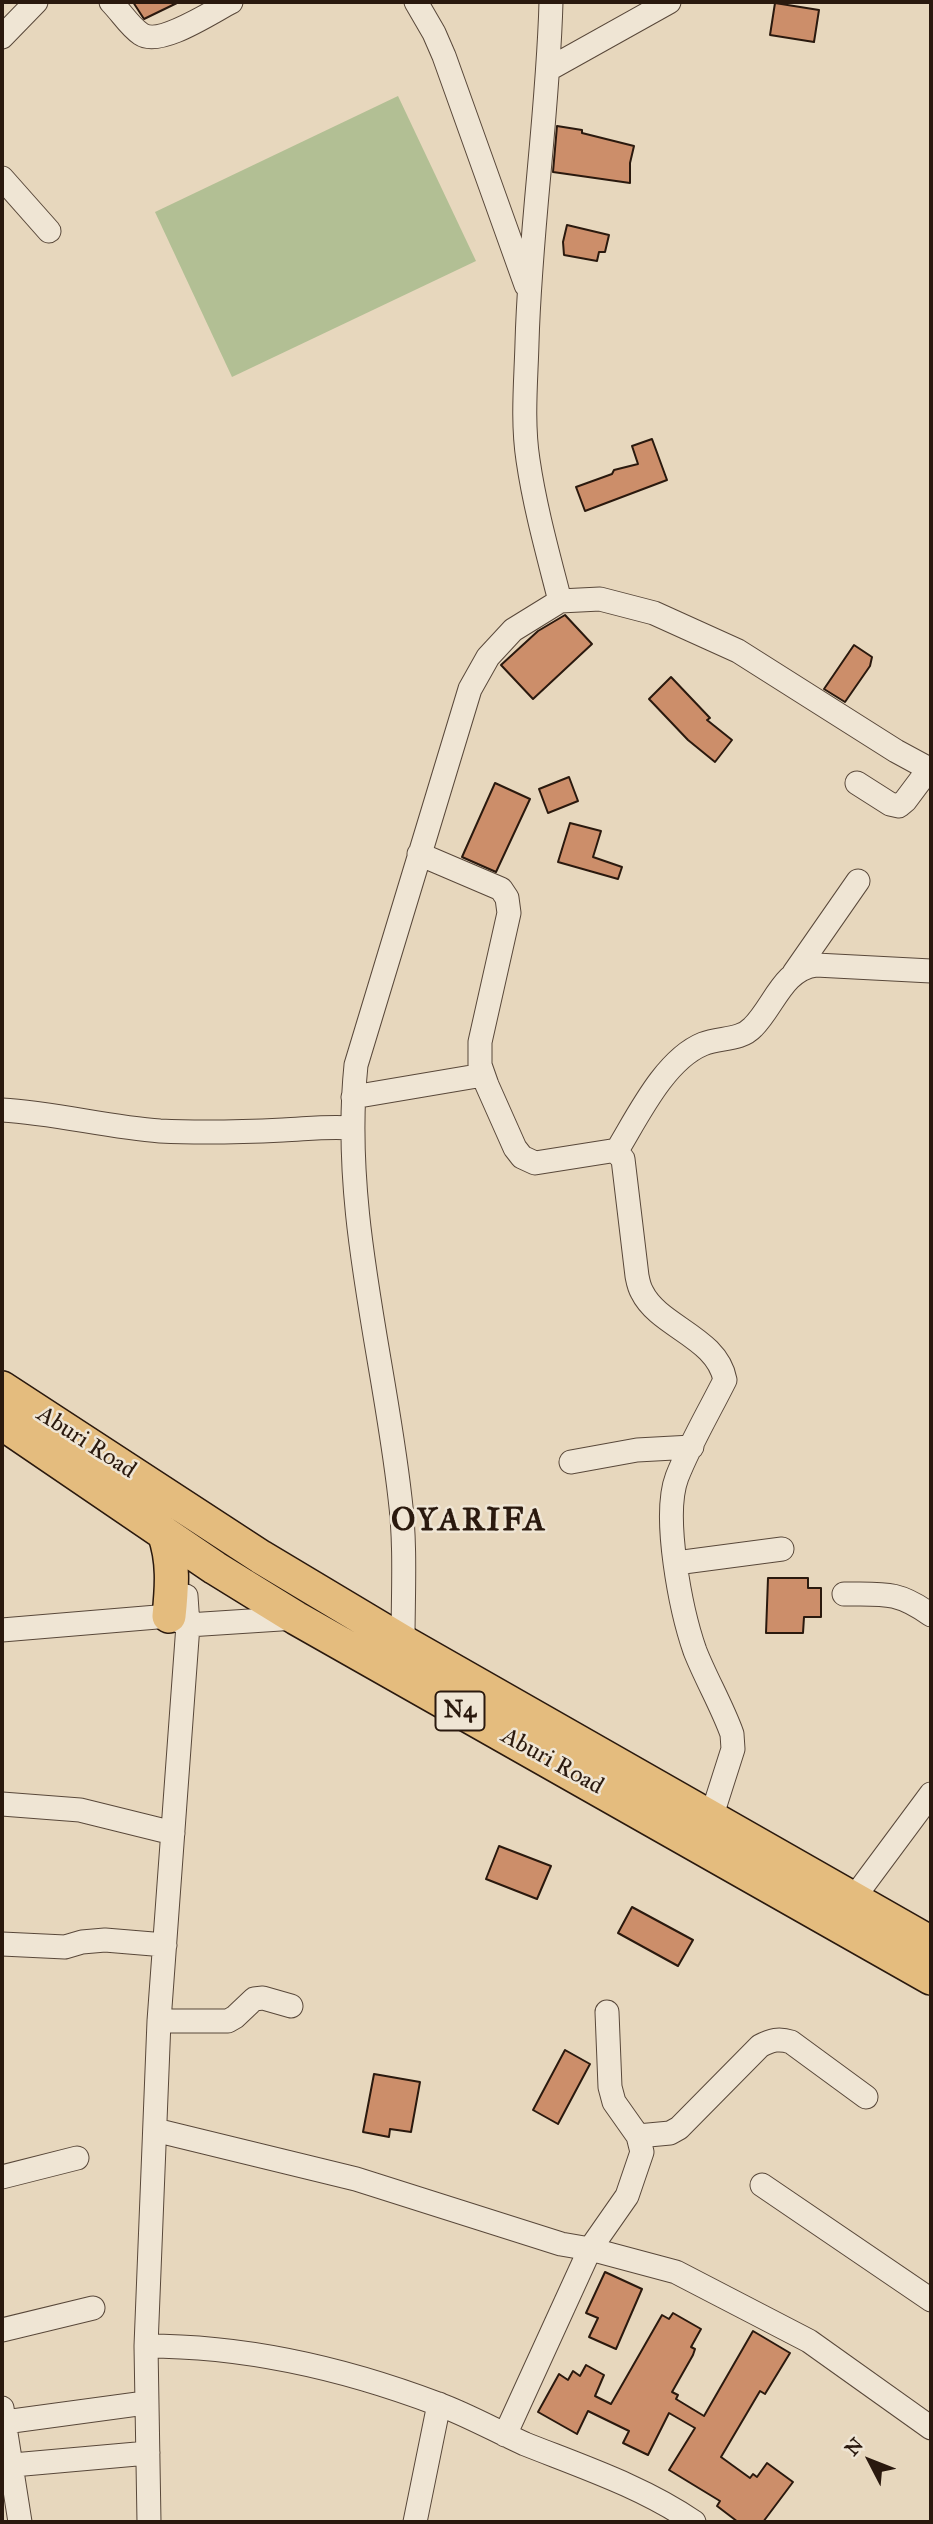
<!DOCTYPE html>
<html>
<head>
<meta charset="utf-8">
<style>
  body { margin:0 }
  #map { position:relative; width:933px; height:2524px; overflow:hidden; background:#e7d7bd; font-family:"IM FELL Great Primer",serif }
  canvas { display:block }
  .frame { position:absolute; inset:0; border:4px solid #2a190e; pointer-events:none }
  .north { position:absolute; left:835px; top:2426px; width:70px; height:70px; -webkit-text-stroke:5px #efe5d4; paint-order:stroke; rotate:312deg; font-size:19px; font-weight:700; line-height:28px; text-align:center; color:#2a190e }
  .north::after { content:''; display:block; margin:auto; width:24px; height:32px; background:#2a190e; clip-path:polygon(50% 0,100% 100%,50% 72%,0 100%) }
</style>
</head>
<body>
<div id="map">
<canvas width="933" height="2524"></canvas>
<div class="frame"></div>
<div class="north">N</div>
</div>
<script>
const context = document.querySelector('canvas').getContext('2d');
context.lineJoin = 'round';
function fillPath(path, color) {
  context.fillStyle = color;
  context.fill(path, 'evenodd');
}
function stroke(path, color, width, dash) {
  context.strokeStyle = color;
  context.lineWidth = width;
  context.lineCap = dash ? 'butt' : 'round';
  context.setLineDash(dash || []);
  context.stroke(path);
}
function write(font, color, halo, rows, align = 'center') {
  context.font = font + ' "IM FELL Great Primer",serif';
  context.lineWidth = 5;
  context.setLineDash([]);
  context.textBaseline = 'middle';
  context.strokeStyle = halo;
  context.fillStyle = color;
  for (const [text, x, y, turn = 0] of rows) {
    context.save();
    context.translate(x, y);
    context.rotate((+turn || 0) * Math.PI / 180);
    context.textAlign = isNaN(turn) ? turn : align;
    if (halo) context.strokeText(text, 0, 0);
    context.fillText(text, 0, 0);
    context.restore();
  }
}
const green = new Path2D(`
  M398,96l78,165 -244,116 -77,-165z`);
const building = new Path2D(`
  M133,2h46l-35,17z
  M775,3l44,7 -5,32 -44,-7z
  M557,126l25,4v3l52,13 -4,17v20l-77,-11z
  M567,225l42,10 -4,17h-6l-2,9 -33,-6 -1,-13z
  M652,439l15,41 -82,31 -9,-24 36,-13 2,-4 24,-6 -6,-18z
  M565,615l27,29 -59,55 -32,-34 37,-34z
  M854,645l18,12 -2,9 -25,36 -21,-13z
  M671,677l39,41 -3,2 25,20 -17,22 -27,-22 -39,-41z
  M569,777l9,24 -30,12 -9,-24z
  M495,783l35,16 -34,73 -34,-15z
  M570,823l31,8 -8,26 29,10 -4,12 -60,-17z
  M768,1578h40v10h13v29h-17l-1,16h-37z
  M499,1846l52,20 -14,33 -51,-20z
  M632,1907l61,33 -15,26 -60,-33z
  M565,2050l25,14 -32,60 -25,-14z
  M374,2074l46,8 -9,50 -21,-3 -1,8 -26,-5z
  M605,2272l37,17 -26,60 -27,-12 9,-19 -12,-5z
  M673,2313l28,16 -10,18 4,2 -2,6 -21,37 6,3 -2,4 28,17 49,-85 37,22 -25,41 -5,-3 -39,66 29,21 3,-4 4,3 10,-14 26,19 -30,40h-25l-21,-16 3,-5 -51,-31 26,-42 -26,-15 -21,42 -25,-12 6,-12 -41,-20 -11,23 -39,-22 21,-38 9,6 5,-9 7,5 6,-11 18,10 -9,21 16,8 51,-89 7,4z`);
const minor = new Path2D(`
  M111,2c10,10 19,25 30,32 19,13 72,-23 90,-32
  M416,2l18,31 10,23 82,229
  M551,2c-3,114 -21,227 -24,341 -1,38 -5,78 1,117 7,48 20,94 32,141
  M2,37l34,-35
  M549,69l120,-67
  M2,178l47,53
  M857,783l33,21 9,2 6,-5 24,-32
  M419,854l82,35 6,9 2,15 -29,129v23l7,20 28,63 7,9 13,6 76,-12 5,1 7,7 14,117c1,5 2,11 5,16 17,35 75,45 83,88 -16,32 -35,64 -48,97 -15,39 4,134 18,174 11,28 27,55 37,83l1,15 -22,69
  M794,973l64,-92
  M353,1097l130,-22
  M2,1110c53,3 105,17 158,21 41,2 82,1 123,-1 23,-1 45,-4 69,-2
  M616,1152c21,-34 48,-92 87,-108 17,-7 37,-3 50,-17 21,-21 30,-58 63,-62l115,6
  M571,1462l66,-12 55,-3
  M676,1563l106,-14
  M844,1594c40,0 54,-3 87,21
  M2,1630l167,-14 19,9 108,-7
  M403,1642c0,-48 3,-97 -3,-144 -16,-144 -59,-286 -44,-433l114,-376 18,-32 25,-27 47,-29 40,-2 54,14 84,38 158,100 35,19
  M2,1804l78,6 93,23
  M853,1899l78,-105
  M2,1944l63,3 17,-5 23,-2 60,5
  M159,2021h69l7,-4 19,-18 9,-1 28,8
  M155,2130l201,49 205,65 29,5 86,23 133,69 122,87
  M638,2136l32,-3 9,-5 81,-82c11,-6 19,-8 31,-4l75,55
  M2,2177l75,-19
  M762,2185l169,115
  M2,2330l91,-22
  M146,2346c101,0 197,22 292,58 30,11 58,27 87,40 58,23 118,43 169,78
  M2,2408l18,114
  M5,2422l140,-19
  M505,2435l85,-186 37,-53 15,-44 -4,-16 -24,-34 -4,-15 -3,-75
  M13,2465l135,-12
  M149,2522l-3,-176 13,-325 29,-396 -2,-29
  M415,2522l24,-118`);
const highway = new Path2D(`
  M2,1388l259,169 142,85 528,301
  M2,1423l213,145 81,50 635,360
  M164,1533c10,27 8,55 5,83`);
const shields = [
  [460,1711,49]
];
const shieldNames = [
  ["N4",460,1711]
];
const streetNames = [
  ["Aburi Road",86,1443,33],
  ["Aburi Road",552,1762,29]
];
const districtNames = [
  ["OYARIFA",469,1522]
];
fillPath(green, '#b2bf94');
fillPath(building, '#cc8e6a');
stroke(building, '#2a190e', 2);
stroke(minor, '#59483a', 25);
stroke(highway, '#2a190e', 36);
stroke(minor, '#efe5d4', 23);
stroke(highway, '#e4bc7e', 33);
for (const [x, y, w] of shields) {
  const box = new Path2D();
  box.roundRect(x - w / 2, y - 19.5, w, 39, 5);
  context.fillStyle = '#efe5d4';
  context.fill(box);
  stroke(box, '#2a190e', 2);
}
write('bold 23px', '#2a190e', null, shieldNames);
write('24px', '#2a190e', '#efe5d4', streetNames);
context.letterSpacing = '2px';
write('bold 32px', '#2a190e', '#efe5d4', districtNames);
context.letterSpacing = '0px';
</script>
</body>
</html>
